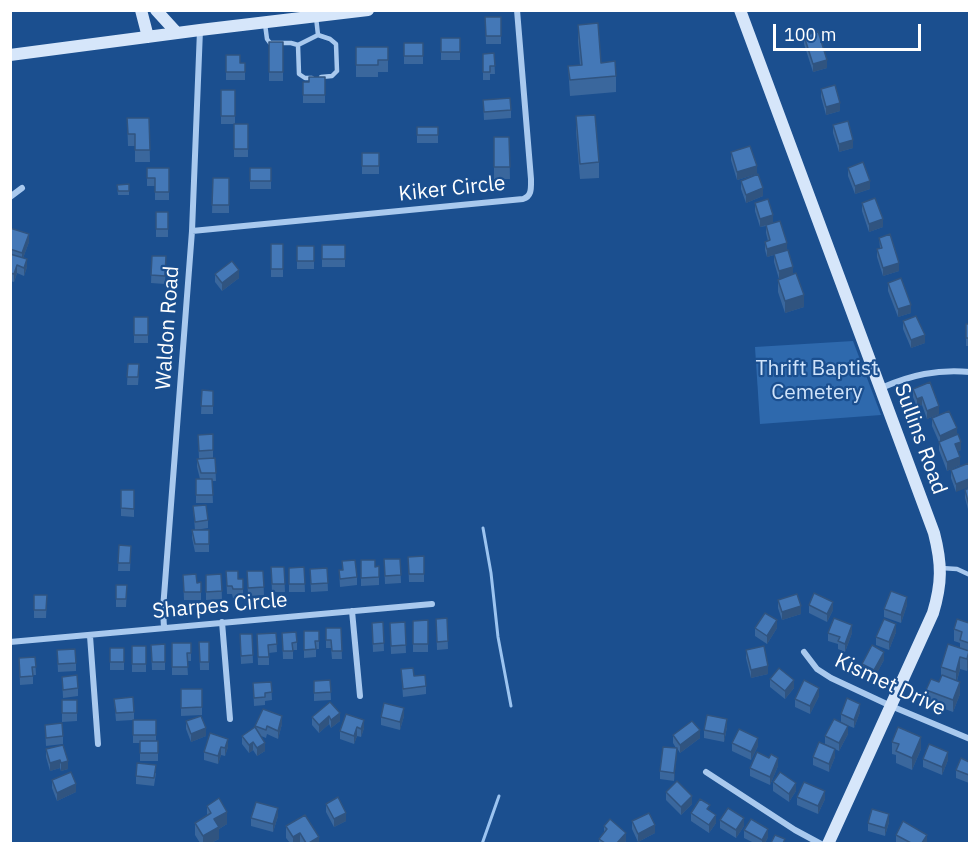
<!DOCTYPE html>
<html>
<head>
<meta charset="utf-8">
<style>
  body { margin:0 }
  #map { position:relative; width:980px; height:854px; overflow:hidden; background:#1b4f8f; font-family:"IBM Plex Sans",sans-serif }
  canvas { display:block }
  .frame { position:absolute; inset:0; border:12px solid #fff; pointer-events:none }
  .scale { position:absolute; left:773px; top:24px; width:148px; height:27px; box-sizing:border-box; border:3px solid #fff; border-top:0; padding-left:8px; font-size:18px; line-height:21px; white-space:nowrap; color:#fff; -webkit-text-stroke:4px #1b4f8f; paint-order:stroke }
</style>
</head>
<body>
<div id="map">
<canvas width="980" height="854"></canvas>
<div class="frame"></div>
<div class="scale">100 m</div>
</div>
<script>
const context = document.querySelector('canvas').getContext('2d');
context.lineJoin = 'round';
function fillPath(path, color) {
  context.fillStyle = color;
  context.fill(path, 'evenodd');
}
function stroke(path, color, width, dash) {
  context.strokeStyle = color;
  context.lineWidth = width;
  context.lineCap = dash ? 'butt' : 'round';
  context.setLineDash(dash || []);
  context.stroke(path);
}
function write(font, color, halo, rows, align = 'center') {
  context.font = font + ' "IBM Plex Sans",sans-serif';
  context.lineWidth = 4.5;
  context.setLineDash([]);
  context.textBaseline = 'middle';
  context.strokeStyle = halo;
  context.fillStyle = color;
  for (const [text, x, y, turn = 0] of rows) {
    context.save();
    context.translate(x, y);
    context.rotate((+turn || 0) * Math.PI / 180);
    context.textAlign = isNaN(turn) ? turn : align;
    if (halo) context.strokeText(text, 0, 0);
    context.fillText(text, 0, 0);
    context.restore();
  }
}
const green = new Path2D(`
  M853,341l28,74 -121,9 -5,-77z`);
const stream = new Path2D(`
  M483,528l8,45 7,64 13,69
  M482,844l17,-48`);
const lane = new Path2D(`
  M316,17l2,18 12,4 6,5 1,27 -5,5 -11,1
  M265,24l2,15 3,4h21l7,2
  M312,78h-7l-6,-4 -1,-29 20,-10
  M941,568l16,1 13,6`);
const street = new Path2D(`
  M10,197l12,-9
  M192,231l331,-32c9,-3 8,-11 8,-20l-14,-169
  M881,388c30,-13 56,-19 89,-16
  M352,611l8,85
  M222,622l8,97
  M164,628l-1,-19 29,-378 8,-201
  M90,636l8,108
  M10,642l422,-38
  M804,652l13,17 14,9 60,28 79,33
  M706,772l89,58 26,14`);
const secondary = new Path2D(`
  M141,10l7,27
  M156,10l21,23
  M740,10l194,523c8,31 8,50 -1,80l-105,231
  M10,55l190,-25 168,-20`);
const wall = new Path2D(`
  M485,17h16v27h-15z
  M578,25l23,38 15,13v16l-46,4 -2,-30 12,-1 -2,-24z
  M804,36l23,32 -14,4 -9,-28z
  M441,38h19v22h-19z
  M269,42h14v39h-14z
  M404,43h19v21h-19z
  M356,47h32v25h-10v5h-22z
  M494,53l1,21h-5v6h-7v-26z
  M226,55l14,8h5v17h-19z
  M325,77v26h-22v-21h6z
  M821,89l19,22 -14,4 -5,-18z
  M221,90h14v34h13v33h-14v-33h-13z
  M483,100l28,10v8l-27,2z
  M576,116l23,46v16l-19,1 -4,-47z
  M127,118h22l1,44h-15v-16h-7z
  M833,125l20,23 -14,4 -6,-19z
  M417,127h21v16h-21z
  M494,137h15l1,42h-16z
  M731,152l26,22 -20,6 -6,-20z
  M362,153h17v21h-17z
  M147,168h22v32h-14v-14h-8z
  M250,168h21v21h-21z
  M848,168l22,21 -15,5 -7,-18z
  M213,178h16v35h-17z
  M741,181l22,15 -17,7 -5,-14z
  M117,185l12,6v4h-11z
  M755,203l18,20 14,27 6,25 11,32 -19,6 -7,-21v-12l13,-5 -12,4 -5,-17v-7l-7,2 -2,-7v-8l3,-1 -2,-8v-7l-6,1 -5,-16z
  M862,203l21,24 -14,5 -7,-21z
  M156,212h12v25h-12z
  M10,228l19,14 -6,16 4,9 -3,9 -7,-3 -3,9 -4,-1z
  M879,238l20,33 -16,5 -6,-19v-8l3,-1z
  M271,244h12v33h-12z
  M322,245h23v22h-23z
  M297,246h17v23h-17z
  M152,256h14l-1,28 -14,-1z
  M215,274l24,4 -17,13 -7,-9z
  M888,283l23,30 -13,4 -10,-26z
  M134,317h14v26h-14z
  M903,321l22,22 -14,5 -8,-19z
  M966,324h3v22h-3z
  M128,364l11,8 -1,13h-11z
  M913,389l26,25 -12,5 -5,-14 -5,2 -4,-10z
  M202,390l11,1v23h-12z
  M932,418l25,17 4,15 -3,1 2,14 -13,6 -8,-21v-8l-7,-16z
  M213,434v24h2l1,23h-4l1,22h-17v-24h4l-3,-12v-8h2l-1,-24z
  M969,463l-13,29 -5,-14v-8z
  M969,488v25l-4,-15v-8z
  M121,490h13v27l-13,-1z
  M193,506l15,14v8l-13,2z
  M192,530h17v22h-14l-3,-14z
  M119,545l12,1 -1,25h-12z
  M424,556v26h-15l-1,-25z
  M384,559h16l1,24 -16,1z
  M361,560l14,7 4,-1v19l-18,1z
  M342,561l15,16v8l-17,2 -1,-17h3z
  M271,567h13l1,25h-13z
  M304,567l1,25h-16v-24z
  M327,568l1,23 -17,1 -1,-23z
  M226,571l12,8h5v18l-10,1 -1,-4h-5z
  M247,571h16l1,24 -16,1z
  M221,574l1,25 -16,1v-25z
  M183,575l14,8 4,-1v18h-17z
  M116,585h11l-1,22h-10z
  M34,595h13l-1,23h-12z
  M778,600l23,14 -19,6 -4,-12z
  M809,605l24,5 -6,12 -18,-9z
  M907,605l-6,18 -17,-6v-8z
  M447,618l1,31 -11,1 -1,-31z
  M428,620v32h-15v-31z
  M383,622l1,29 -11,1 -1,-29z
  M405,622l1,31 -15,1 -1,-31z
  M969,623v41l-2,7 -7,-2 -3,12 3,13 -7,18 -27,-10v-12l13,-8 2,-5v-10l19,-19v-5l-6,-2v-12z
  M326,628h15l1,31h-10l-1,-11h-5z
  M755,628h22l-10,16 -12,-8z
  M304,631h15v18h-3v8l-12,1z
  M896,632l-7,18 -13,-5v-8z
  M276,633l1,19 -8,1v12h-11l-1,-31z
  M282,633l15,9v8h-4v9h-10z
  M828,633h24l-7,19 -7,-3v-5l-10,-3z
  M240,634h12l1,29 -12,1z
  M199,642h10v28h-9z
  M172,643h19v18h-4l1,14h-16z
  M165,644v26h-13l-1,-25z
  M132,646h14v26h-14z
  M110,648h14v22h-14z
  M57,650l19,13v8l-18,1z
  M746,650l22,24 -17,4 -5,-20z
  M35,657l1,18h-3v9l-13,1 -1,-27z
  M884,660l-10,18 -12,-6v-8z
  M401,669l13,7 12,10v8l-23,3z
  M62,677l16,11v8l-15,2z
  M770,679l24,9 -9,11 -15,-12z
  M330,680l1,20 -17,1v-20z
  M271,682l1,18 -7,1v4l-11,1 -1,-23z
  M181,689h21v26l-21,1z
  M819,696l-9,18 -15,-7v-8z
  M114,699l20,13v8h22v21h2v20h-18v-18h-7v-23l-17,1z
  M62,700h15v21l-15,1z
  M330,702l10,19 -9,7 -2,-4 -10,9 -7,-8v-8z
  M860,712l-6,16 -12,-5 6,11 -9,17 -4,-2v8l-6,15 -16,-7v-8l20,-9 -8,-4v-8l16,-14v-8z
  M346,714l18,14 -3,9 -4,-1 -3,8 -14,-5v-8z
  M404,716l-4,14 -19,-5v-8z
  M186,721l20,15 -15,6 -5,-13z
  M282,724l-4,15 -11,-5 -1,4 -5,-2 4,15 -8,5 -4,-6 -4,3 -7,-9v-8l13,-8v-2z
  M45,725l18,11v8l-17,2z
  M727,727l-3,15 -20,-4v-8z
  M210,733l18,14 -3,9 -4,-1 -3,9 -14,-4v-8z
  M673,735l27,3 -20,15 -3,-5 -3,33 -14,-2v-8l16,-23 -3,-5z
  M892,742l29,7 -9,21 -16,-7v-8l-4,-1z
  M732,743l26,3 -7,14 -19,-9z
  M46,749l22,20 -7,2 -1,-3 -10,3 -4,-14z
  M923,759l25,1 -6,15 -19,-8z
  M969,762v21l-13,-5v-8z
  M778,766l-8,19 -20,-9v-8z
  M156,773l-2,13 -18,-2v-8z
  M52,780l24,12 -19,9 -5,-13z
  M773,782l23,9 -7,11 -16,-11z
  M666,792l26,12 -11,11 -15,-15z
  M797,797l28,2 -7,15 -21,-9z
  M326,804l20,17 -12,6 -8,-15z
  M207,806l20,18 -8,5v10l-8,4h-11l-5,-8v-12l12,-7z
  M710,810l6,13 -7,10 -18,-12v-8z
  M278,816l-5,16 -22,-6v-8z
  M720,820l24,6 -8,12 -16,-10z
  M632,821l23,12 -17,9 -6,-13z
  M889,822l-4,14 -17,-5v-8z
  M286,826l33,17h-29l-4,-5z
  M604,826l22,15 -2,2h-25v-4l5,-7z
  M744,830l24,7 -3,6h-11l-10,-5z
  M896,835l31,8h-31z`);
const shadedWall = new Path2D(`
  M827,60v8l-14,4v-8z
  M840,103v8l-14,4v-8z
  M853,140v8l-14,4v-8z
  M757,166v8l-20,6v-8z
  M870,181v8l-15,5v-8z
  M763,188v8l-17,7v-8z
  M773,215v8l-13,4v-8z
  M883,219v8l-14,5v-8z
  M29,234v8l-7,19v-8z
  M787,243v8l-20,6v-8z
  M27,259v8l-3,9v-8z
  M899,263v8l-16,5v-8z
  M17,265v8l-3,9v-8z
  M793,267v8l-14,4v-8z
  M239,270v8l-17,13v-8z
  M804,295v12l-19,6v-12z
  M911,305v8l-13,4v-8z
  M925,335v8l-14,5v-8z
  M922,397v8l-5,2v-8z
  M939,406v8l-12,5v-8z
  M957,428v8l-17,8v-8z
  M961,442v8l-6,2v-8z
  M960,457v8l-13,6v-9z
  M969,479v8l-13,5v-8z
  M907,597v8l-6,18v-8z
  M833,602v8l-6,12v-8z
  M801,606v8l-19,6v-8z
  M777,620v8l-10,16v-8z
  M896,624v8l-7,18v-8z
  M852,625v8l-7,19v-8z
  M884,652v8l-10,18v-8z
  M969,652v12l-2,7v-12z
  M960,657v12l-4,15v-12z
  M768,666v8l-17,4v-8z
  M794,680v8l-9,11v-8z
  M960,682v12l-7,18v-12z
  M819,688v8l-9,18v-8z
  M860,704v8l-6,16v-8z
  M404,708v8l-4,14v-8z
  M340,713v8l-9,7v-8z
  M282,716v8l-4,15v-8z
  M329,716v8l-10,9v-8z
  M727,719v8l-3,15v-8z
  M364,720v8l-3,9v-8z
  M848,726v8l-9,17v-8z
  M357,727v9l-3,8v-8z
  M206,728v8l-15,6v-8z
  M700,730v8l-20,15v-8z
  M921,737v12l-9,21v-12z
  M758,738v8l-7,14v-8z
  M228,739v8l-3,9v-8z
  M253,742v8l-4,3v-8z
  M265,743v8l-8,5v-8z
  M221,747v8l-3,9v-8z
  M677,748v8l-3,25v-8z
  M835,749v8l-6,15v-8z
  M948,752v8l-6,15v-8z
  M778,758v8l-8,19v-8z
  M60,760v8l-10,3v-8z
  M68,761v8l-7,2v-8z
  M796,783v8l-7,11v-8z
  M76,784v8l-19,9v-8z
  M825,791v8l-7,15v-8z
  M692,796v8l-11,11v-8z
  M278,808v8l-5,16v-8z
  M227,812v12l-8,5v10l-8,4h-8v-7l11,-17z
  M346,813v8l-12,6v-8z
  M889,814v8l-4,14v-8z
  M716,815v8l-7,10v-8z
  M744,818v8l-8,12v-8z
  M655,825v8l-17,9v-8z
  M768,829v8l-3,6h-3v-3z
  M300,833v10h-7v-6z
  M626,833v8l-2,2h-7z
  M927,835v8h-5z
  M319,837v6h-10z`);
const building = new Path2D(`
  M485,17h16v19h-15z
  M598,23l3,40 14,-2 1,15 -46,4 -2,-14 14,-1 -4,-40z
  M818,31l9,29 -14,4 -9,-28z
  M441,38h19v14h-19z
  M269,42h14v30h-14z
  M404,43h19v13h-19z
  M356,47h32v13h-10v5h-22z
  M494,53l1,13h-5v6h-7v-18z
  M226,55h14v8h5v9h-19z
  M309,77h16v18h-22v-13h6z
  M835,85l5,18 -14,4 -5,-18z
  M221,90h14v26h-14z
  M510,98l1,12 -27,2 -1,-12z
  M595,115l4,47 -19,2 -4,-48z
  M127,118h22l1,32h-15v-16h-7z
  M848,121l5,19 -14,4 -6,-19z
  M234,124h14v25h-14z
  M417,127h21v8h-21z
  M494,137h15l1,30h-16z
  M750,146l7,20 -20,6 -6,-20z
  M362,153h17v13h-17z
  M863,162l7,19 -15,5 -7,-18z
  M147,168h22v24h-14v-14h-8z
  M250,168h21v13h-21z
  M758,174l5,14 -17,7 -5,-14z
  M213,178h16v27h-17z
  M129,184v7h-11l-1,-6z
  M875,198l8,21 -14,5 -7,-21z
  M768,199l5,16 -13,4 -5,-16z
  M156,212h12v17h-12z
  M780,221l7,22 -20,6 -2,-7 5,-2 -4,-15z
  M10,228l19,6 -7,19 -12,-4z
  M890,234l9,29 -16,5 -6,-19 5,-1 -3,-10z
  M271,244h12v25h-12z
  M322,245h23v14h-23z
  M297,246h17v15h-17z
  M788,250l5,17 -14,4 -5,-17z
  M10,254l17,5 -3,9 -7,-3 -3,9 -4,-1z
  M152,256h14l-1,20 -14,-1z
  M232,261l7,9 -17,13 -7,-9z
  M796,273l8,22 -19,6 -7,-21z
  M901,278l10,27 -13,4 -10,-26z
  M916,316l9,19 -14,5 -8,-19z
  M134,317h14v18h-14z
  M966,324h3v14h-3z
  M128,364h11l-1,13h-11z
  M930,382l9,24 -12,5 -5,-14 -5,2 -4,-10z
  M202,390l11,1v15h-12z
  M949,411l8,17 -17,8 -8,-18z
  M213,434v16l-14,1 -1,-16z
  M958,434l3,8 -6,2 5,13 -13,5 -8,-20z
  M215,458l1,15h-15l-4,-14z
  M969,463v16l-13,5 -5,-14z
  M196,479h16l1,16h-17z
  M969,488v17l-4,-15z
  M121,490h13v19l-13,-1z
  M206,505l2,15 -13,2 -2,-16z
  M192,530h17v14h-14z
  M119,545l12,1 -1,17h-12z
  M424,556v18h-15l-1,-17z
  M384,559h16l1,16 -16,1z
  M355,560l2,17 -17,2 -1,-9h4l-1,-9z
  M361,560h14v7l4,-1v11l-18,1z
  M271,567h13l1,17h-13z
  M304,567l1,17h-16v-16z
  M327,568l1,15 -17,1 -1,-15z
  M226,571h12v8h5v10h-10l-1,-3h-5z
  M247,571h16l1,16 -16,1z
  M196,574l1,9 4,-1v10h-17l-1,-17z
  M221,574l1,17 -16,1v-17z
  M116,585h11l-1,14h-10z
  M891,591l16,6 -6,18 -17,-6z
  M814,593l19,9 -6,12 -18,-9z
  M797,594l4,12 -19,6 -4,-12z
  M34,595h13l-1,15h-12z
  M765,613l12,7 -10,16 -12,-8z
  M447,618l1,23 -11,1 -1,-23z
  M834,618l18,7 -7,19 -7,-3 2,-4 -12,-4z
  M884,619l12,5 -7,18 -13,-5z
  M957,619l12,4v20l-9,-3 2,-8 -8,-3z
  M428,620v24h-15v-23z
  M383,622l1,21 -11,1 -1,-21z
  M405,622l1,23 -15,1 -1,-23z
  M326,628h15l1,23h-10l-1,-11h-5z
  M304,631h15v10h-4l1,8 -12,1z
  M296,632l1,10 -5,1 1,8h-10l-1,-18z
  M276,633l1,11 -9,1 1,12h-11l-1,-23z
  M240,634h12l1,21 -12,1z
  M199,642h10v20h-9z
  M172,643h19v10h-4l1,14h-16z
  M165,644v18h-13l-1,-17z
  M948,644l21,7 -2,8 -7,-2 -4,15 -15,-5z
  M872,645l12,7 -10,18 -12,-6z
  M132,646h14v18h-14z
  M764,646l4,20 -17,4 -5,-20z
  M110,648h14v14h-14z
  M75,649l1,14 -18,1 -1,-14z
  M35,657l1,10h-4l1,9 -13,1 -1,-19z
  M413,668l1,8 11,-1 1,11 -23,3 -2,-20z
  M779,668l15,12 -9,11 -15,-12z
  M77,675l1,13 -15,2 -1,-13z
  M942,675l18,7 -7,18 -27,-10 5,-11 8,3z
  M330,680l1,12 -17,1v-12z
  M804,680l15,8 -9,18 -15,-7z
  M271,682l1,10 -7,1v4l-11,1 -1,-15z
  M181,689h21v18l-21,1z
  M133,697l1,15 -18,1 -2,-14z
  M847,698l13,6 -6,16 -13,-6z
  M62,700h15v13h-15z
  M330,702l10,11 -9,7 -2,-4 -10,9 -7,-8z
  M384,703l20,5 -4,14 -19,-5z
  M263,709l19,7 -4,15 -11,-5 -1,4 -11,-4z
  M346,714l18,6 -3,9 -4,-2 -3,9 -14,-5z
  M707,715l20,4 -3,15 -20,-4z
  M201,716l5,12 -15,6 -5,-13z
  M834,719l14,7 -9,17 -14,-7z
  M133,720h23v15h-23z
  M692,721l8,9 -20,15 -7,-10z
  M62,723l1,13 -17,2 -1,-13z
  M255,727l10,16 -8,5 -4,-6 -4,3 -7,-9z
  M898,727l23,10 -9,21 -16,-7 3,-7 -7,-2z
  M739,729l19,9 -7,14 -19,-9z
  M210,733l18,6 -3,9 -4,-1 -3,9 -14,-4z
  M140,741h18v12h-18z
  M819,742l16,7 -6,15 -16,-7z
  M929,744l19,8 -6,15 -19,-8z
  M63,745l5,16 -7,2 -1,-3 -10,3 -4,-14z
  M663,747l14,1 -3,25 -14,-2z
  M757,752l12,6 2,-4 7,4 -8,19 -20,-9z
  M961,758l8,4v13l-13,-5z
  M137,763l19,2 -2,13 -18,-2z
  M71,772l5,12 -19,9 -5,-13z
  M780,772l16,11 -7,11 -16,-12z
  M677,781l15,15 -11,11 -15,-15z
  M804,782l21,9 -7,15 -21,-9z
  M338,797l8,16 -12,6 -8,-15z
  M219,798l8,14 -13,7 5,8 -16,9 -8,-13 16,-10 -4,-7z
  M700,799l10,6 -3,4 9,6 -7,10 -18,-12z
  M256,802l22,6 -5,16 -22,-6z
  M728,808l16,10 -8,12 -16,-10z
  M872,809l17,5 -4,14 -17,-5z
  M649,813l6,12 -17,9 -6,-13z
  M305,815l14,22 -10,6h-3l-6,-10 -7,4 -7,-11z
  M610,819l16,14 -9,10h-12l-6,-4 8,-10 -3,-3z
  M751,819l17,10 -6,11 -18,-10z
  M903,821l24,14 -5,8h-11l-15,-8z
  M775,835l10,4 -2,4h-12z`);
const streetNames = [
  ["Kiker Circle",452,189,-6],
  ["Waldon Road",168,328,-86],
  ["Sullins Road",920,439,70],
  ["Sharpes Circle",220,606,-5],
  ["Kismet Drive",890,685,25]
];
const parkNames = [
  ["Thrift Baptist",817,369],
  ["Cemetery",817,393]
];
fillPath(green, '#2e69ad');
stroke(stream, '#9cc4f0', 3);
stroke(lane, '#a9c9ee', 4.5);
stroke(street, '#a9c9ee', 6);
stroke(secondary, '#d6e6fa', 12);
fillPath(wall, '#3a679d');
fillPath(shadedWall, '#305480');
fillPath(building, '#4478b7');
stroke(building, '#305480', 1.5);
write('21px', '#fff', '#1b4f8f', streetNames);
write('21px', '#cfe3fa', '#1b4f8f', parkNames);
</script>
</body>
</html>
